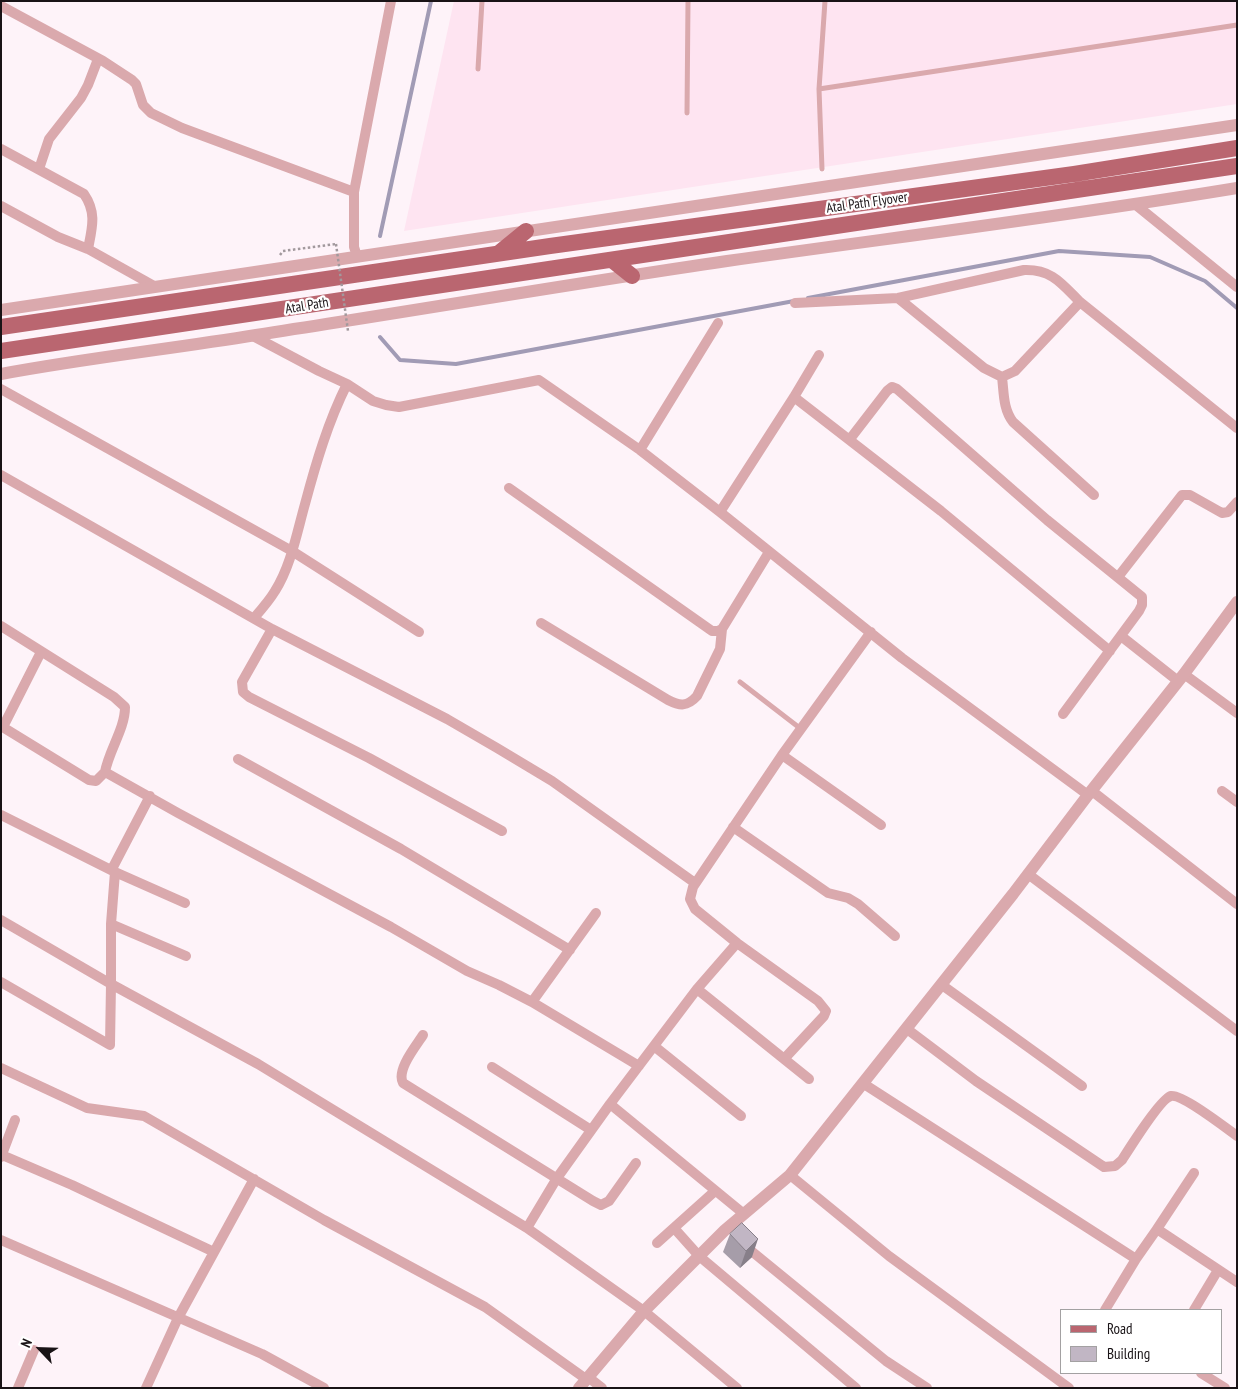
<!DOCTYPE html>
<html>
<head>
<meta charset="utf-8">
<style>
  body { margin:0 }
  #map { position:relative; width:1238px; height:1389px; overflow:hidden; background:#fef3f9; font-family:"PT Sans Narrow",sans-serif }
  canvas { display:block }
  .frame { position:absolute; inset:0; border:2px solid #191316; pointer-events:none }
  .legend { position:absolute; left:1060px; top:1309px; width:162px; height:65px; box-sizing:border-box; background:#fff; border:1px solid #a3a1a2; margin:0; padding:6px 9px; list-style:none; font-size:15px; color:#191316 }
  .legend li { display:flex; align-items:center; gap:10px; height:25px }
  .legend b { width:25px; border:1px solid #a3a1a2 }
  .north { position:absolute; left:15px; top:1324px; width:50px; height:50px; -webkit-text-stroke:4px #fff; paint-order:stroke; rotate:294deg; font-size:14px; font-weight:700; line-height:20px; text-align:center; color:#191316 }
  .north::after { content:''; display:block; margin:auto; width:18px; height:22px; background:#191316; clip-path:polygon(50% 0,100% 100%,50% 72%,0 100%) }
</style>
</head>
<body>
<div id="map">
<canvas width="1238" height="1389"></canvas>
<div class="frame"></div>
<ul class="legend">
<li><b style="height:6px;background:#ba6670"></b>Road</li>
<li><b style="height:14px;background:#c1b6c4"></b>Building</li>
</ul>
<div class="north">N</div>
</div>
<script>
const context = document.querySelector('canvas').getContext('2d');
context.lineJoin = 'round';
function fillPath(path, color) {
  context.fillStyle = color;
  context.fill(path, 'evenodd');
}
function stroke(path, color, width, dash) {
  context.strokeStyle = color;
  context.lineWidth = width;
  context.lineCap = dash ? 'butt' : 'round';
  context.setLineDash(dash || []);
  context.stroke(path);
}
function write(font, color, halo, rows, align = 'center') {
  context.font = font + ' "PT Sans Narrow",sans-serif';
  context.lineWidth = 4.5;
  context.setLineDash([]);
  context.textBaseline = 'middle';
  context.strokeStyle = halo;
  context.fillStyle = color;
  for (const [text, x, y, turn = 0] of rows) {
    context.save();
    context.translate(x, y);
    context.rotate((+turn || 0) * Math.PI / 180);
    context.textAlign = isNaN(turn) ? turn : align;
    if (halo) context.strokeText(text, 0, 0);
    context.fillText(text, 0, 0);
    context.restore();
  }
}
const built = new Path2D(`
  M454,1h783v103l-833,127z`);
const stream = new Path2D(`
  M380,236l51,-235
  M808,298l251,-47 91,6 55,24 32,27
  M380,337l20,23 56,4 338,-63`);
const path = new Path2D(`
  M280,255l3,-4 53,-7`);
const service = new Path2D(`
  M478,69l4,-68
  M819,89l418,-64
  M687,113l1,-112
  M822,169l-3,-80 6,-88
  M740,682l61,47`);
const minor = new Path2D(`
  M1,6l102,55 29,19 4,4 7,21 8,8 31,15 172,64
  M1,149l83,45c13,19 8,34 4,55
  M39,169l10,-30 32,-41 7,-13 10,-26
  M1136,205l101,82
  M1,206l57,31 30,12 68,38
  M357,256l-3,-9v-55l37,-191
  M898,298l86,70 18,9 13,-6 65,-69
  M795,303l103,-5 126,-28c28,-1 38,14 56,32l157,126
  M253,336l66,35 28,13 26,17 13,4 13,2 140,-27 101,70 80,62 182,146 186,137
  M1002,377c2,16 1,32 11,45l81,73
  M1,389l291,162 127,81
  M794,397l147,114 169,140
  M850,439l37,-48 5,-4 5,2 150,131 95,77v8l-3,6 -76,103
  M640,450l78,-127
  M1,475l271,154 175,90 50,29 55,33 143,102
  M509,488l203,143h6l4,-2 47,-77
  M720,512l74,-115 25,-42
  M1118,577l64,-82h8l32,18 6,-1 9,-10
  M254,618c7,-8 15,-17 21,-27 16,-25 22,-59 30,-87 11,-41 23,-82 42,-120
  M541,623l127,77c12,6 19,7 29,-4l23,-47 2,-20
  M1,626l113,71 11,10c0,22 -16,43 -20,65l73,41 213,114 76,44 32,14 33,17 107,64
  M272,629l-30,53 1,10 6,5 120,61 133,73
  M1121,636l57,45
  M1184,674l53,39
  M1,726l88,54 7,1 9,-9
  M3,727l38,-75
  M782,755l99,70
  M238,759l163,90 169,101
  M1092,791l145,113
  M1222,791l15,11
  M1,815l114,57 -4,52v60l-110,-64
  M733,827l95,66 20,5 10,6 37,32
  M112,869l38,-73
  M115,872l70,31
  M1028,874l209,157
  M111,924l75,32
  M737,943l81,58 8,10 -2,5 -40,43
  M1,982l109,63 1,-61 147,80 269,164 117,83 93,77
  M942,985l140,101
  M697,989l112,90
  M532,1002l64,-89
  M907,1029l69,52 128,86 11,-1 7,-6c7,-11 39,-62 49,-64 11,-2 55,32 66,40
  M423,1035c-7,11 -27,35 -20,48l190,118 8,4 8,-4 27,-38
  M654,1046l87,70
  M492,1067l99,63
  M1,1068l86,40 57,8 180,104 161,87 101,72
  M864,1084l272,175 21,-30 80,53
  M610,1104l87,-115 40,-46 -42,-34 -5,-10 3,-12 89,-132 89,-123
  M2,1155l70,30 142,67
  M1,1157l14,-37
  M790,1175l99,81 180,132
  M527,1228l30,-50 53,-74 134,110
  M674,1228l25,28 157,132
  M1157,1229l37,-56
  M1,1240l261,114 62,34
  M657,1243l58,-52
  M744,1245l142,116 41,27
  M1105,1310l31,-51
  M1194,1310l24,-40
  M1201,1373l24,15
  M588,1377l14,11
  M18,1388l16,-38
  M146,1388l32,-70 76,-139`);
const tertiary = new Path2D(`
  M1,310l1236,-185
  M1,374c85,-16 170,-25 255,-39 157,-24 314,-51 471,-74 170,-24 341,-45 510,-73
  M579,1388l65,-77 81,-81 65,-55 223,-281 75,-99 96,-121 53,-72`);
const primary = new Path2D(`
  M499,253l27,-22
  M612,260l20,16
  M1,327l549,-81 524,-72 163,-26
  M1,351l1236,-185`);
const pathBridge = new Path2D(`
  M336,244l12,87`);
const wall = new Path2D(`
  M730,1234l22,23 -12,11 -17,-16z`);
const shadedWall = new Path2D(`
  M758,1239l-6,18 -12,11 6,-17z`);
const building = new Path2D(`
  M742,1223l16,16 -12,12 -16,-17z`);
const streetNames = [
  ["Atal Path Flyover",867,203,-8],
  ["Atal Path",307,306,-9]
];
fillPath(built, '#fee4f1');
stroke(stream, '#a19bb5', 4);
stroke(path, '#a2999d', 2.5, [2.5, 2.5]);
stroke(service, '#daa9ad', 5);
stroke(minor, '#daa9ad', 10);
stroke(tertiary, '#daa9ad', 12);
stroke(primary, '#ba6670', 16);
stroke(pathBridge, '#a2999d', 2.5, [2.5, 2.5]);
fillPath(wall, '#a69da9');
fillPath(shadedWall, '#877f89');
fillPath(building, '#c1b6c4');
stroke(building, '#877f89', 1);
write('14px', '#191316', '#fff', streetNames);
</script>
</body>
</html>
